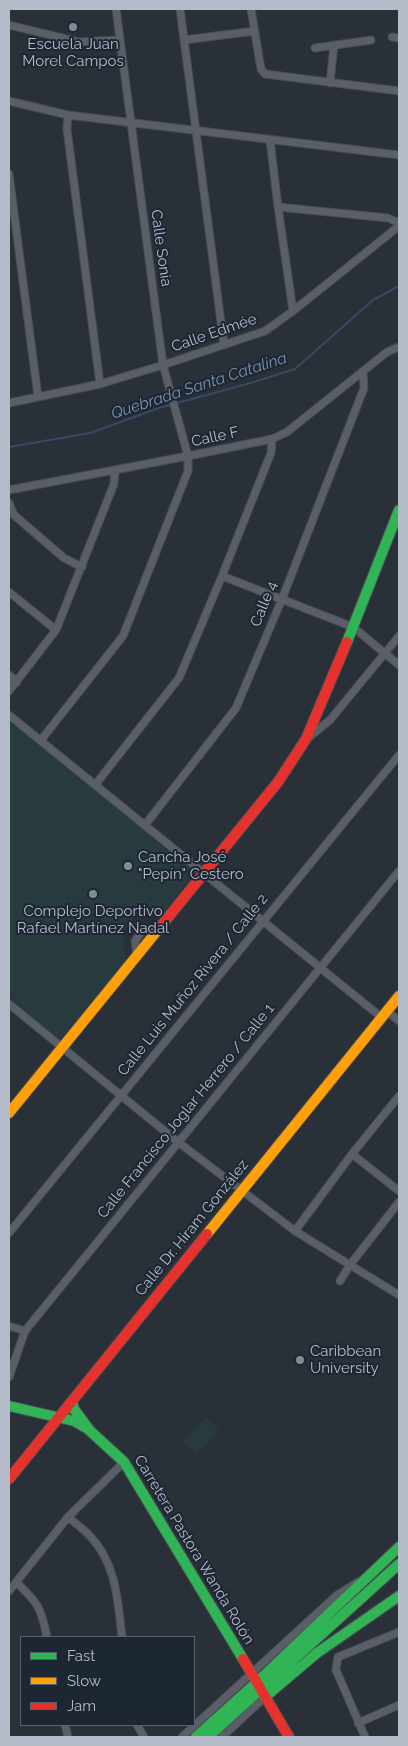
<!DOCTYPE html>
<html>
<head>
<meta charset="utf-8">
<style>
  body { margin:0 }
  #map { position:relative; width:408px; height:1746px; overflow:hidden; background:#2a3038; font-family:Raleway,sans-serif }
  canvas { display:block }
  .frame { position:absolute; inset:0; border:10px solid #b4bcc9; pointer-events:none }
  .legend { position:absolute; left:20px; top:1636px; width:175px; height:90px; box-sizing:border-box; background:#1d2633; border:1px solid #59626f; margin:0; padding:6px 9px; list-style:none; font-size:15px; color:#b4bcc9 }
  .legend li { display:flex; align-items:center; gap:10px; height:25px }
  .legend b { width:25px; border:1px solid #59626f }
</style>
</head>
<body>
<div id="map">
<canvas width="408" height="1746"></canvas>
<div class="frame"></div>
<ul class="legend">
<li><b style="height:6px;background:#30b455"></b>Fast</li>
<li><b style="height:6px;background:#ff9f0a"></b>Slow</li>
<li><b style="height:6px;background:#e5322d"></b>Jam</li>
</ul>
</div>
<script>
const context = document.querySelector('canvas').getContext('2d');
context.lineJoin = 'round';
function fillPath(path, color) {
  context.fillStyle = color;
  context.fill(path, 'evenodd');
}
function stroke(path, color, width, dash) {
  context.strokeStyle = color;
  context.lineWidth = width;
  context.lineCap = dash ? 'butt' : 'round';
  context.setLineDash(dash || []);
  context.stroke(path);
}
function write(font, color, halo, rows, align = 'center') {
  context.font = font + ' Raleway,sans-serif';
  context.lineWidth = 4;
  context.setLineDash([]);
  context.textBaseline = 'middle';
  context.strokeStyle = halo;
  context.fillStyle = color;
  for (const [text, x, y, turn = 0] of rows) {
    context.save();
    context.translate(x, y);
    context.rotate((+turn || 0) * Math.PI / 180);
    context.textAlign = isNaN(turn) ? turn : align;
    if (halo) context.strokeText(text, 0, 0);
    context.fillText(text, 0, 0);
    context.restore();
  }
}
const green = new Path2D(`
  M9,720l184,148 1,3 -2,5 -28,36 -27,1 -14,19 3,30 -59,72 -5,3h-5l-48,-39z
  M206,1417l13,13 -22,24 -14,-12z`);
const stream = new Path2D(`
  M9,447l81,-14 69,-25 95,-26 41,-13 78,-69 26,-14`);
const street = new Path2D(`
  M180,9l44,336
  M251,9l10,60 4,5 134,17
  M9,25l70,17 40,-2
  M392,37l7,1
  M184,40l71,-9
  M315,48l56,-8
  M330,83l4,-38
  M9,101l59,14 331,40
  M68,115l-1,14 33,255
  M270,140l8,67 15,104
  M9,174l29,223
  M278,207l110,11 11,5
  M9,403l91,-19 63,-19 102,-34 28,-20 106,-85
  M9,490l179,-34 84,-17 15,-7 100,-80 12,-5
  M9,503l5,12 50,43 18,9
  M222,576l131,51 46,38
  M9,592l47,38
  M9,675l8,7
  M9,691l47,-61 58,-146 1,-14
  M9,715l372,302
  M308,738l22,-18 69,-84
  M41,740l82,-104 65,-165v-15l-25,-91 -47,-356
  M95,785l84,-107 43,-102 49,-123 1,-14
  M145,825l91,-117 46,-109 82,-211 -1,-17
  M137,955l-2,-14 8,-12 16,-1
  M9,1004l169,138 117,89 104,64
  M387,1011l12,10
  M352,1154l47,37
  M295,1231l57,-77 47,-58
  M9,1233l390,-478
  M340,1281l10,-16 49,-63
  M9,1326l16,5
  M9,1377l16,-46 374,-460
  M68,1517c7,6 14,11 21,18 27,27 29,66 33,102
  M16,1582c22,21 25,25 31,55
  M9,1591l59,-74 56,-55
  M358,1723l41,-18
  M65,1725l3,12
  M137,1725l7,12
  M182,1737l155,-142 21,-13
  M222,1737l43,-40
  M365,1737l-29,-67 2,-13 61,-25`);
const fast = new Path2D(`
  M347,642l52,-132
  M72,1402l2,7 14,19
  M9,1406l65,15 14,8 36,33 119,197
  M265,1697l52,-44 82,-57
  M196,1737l60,-54 143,-136
  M208,1737l191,-173`);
const slow = new Path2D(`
  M9,1113l152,-187
  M207,1234l192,-238`);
const jam = new Path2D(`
  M161,926l117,-144 28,-43 41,-97
  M9,1479l198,-245
  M243,1659l46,78`);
const markers = [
  [73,27,5,"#848b96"],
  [128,866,5,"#848b96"],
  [93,894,5,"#848b96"],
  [300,1360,5,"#848b96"]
];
const poiNames = [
  ["Escuela Juan",73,44],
  ["Morel Campos",73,61],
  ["Cancha José",138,857,"left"],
  ["\"Pepín\" Cestero",138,874,"left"],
  ["Complejo Deportivo",93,911],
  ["Rafael Martínez Nadal",93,928],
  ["Caribbean",310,1351,"left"],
  ["University",310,1368,"left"]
];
const streetNames = [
  ["Calle Sonia",161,248,82],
  ["Calle Edmée",214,333,-19],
  ["Calle F",215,437,-12],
  ["Calle 4",264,604,-68],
  ["Calle Luis Muñoz Rivera / Calle 2",193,985,-51],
  ["Calle Francisco Joglar Herrero / Calle 1",186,1111,-51],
  ["Calle Dr. Hiram González",192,1228,-51],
  ["Carretera Pastora Wanda Rolón",194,1550,59]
];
const waterNames = [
  ["Quebrada Santa Catalina",199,386,-18]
];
fillPath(green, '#273a3e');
stroke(stream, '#384963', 2);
stroke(street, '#484c53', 9);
stroke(fast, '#484c53', 12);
stroke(slow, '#484c53', 12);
stroke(jam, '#484c53', 12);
stroke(street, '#5a5e66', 7);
stroke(fast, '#30b455', 10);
stroke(slow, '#ff9f0a', 10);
stroke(jam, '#e5322d', 10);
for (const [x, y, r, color] of markers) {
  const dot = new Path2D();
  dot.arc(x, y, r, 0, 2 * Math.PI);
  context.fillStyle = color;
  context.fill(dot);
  stroke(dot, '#1d2633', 2);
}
write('15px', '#b4bcc9', '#1d2633', poiNames);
write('15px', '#b4bcc9', '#1d2633', streetNames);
write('italic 16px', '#7c92b1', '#1d2633', waterNames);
</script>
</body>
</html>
